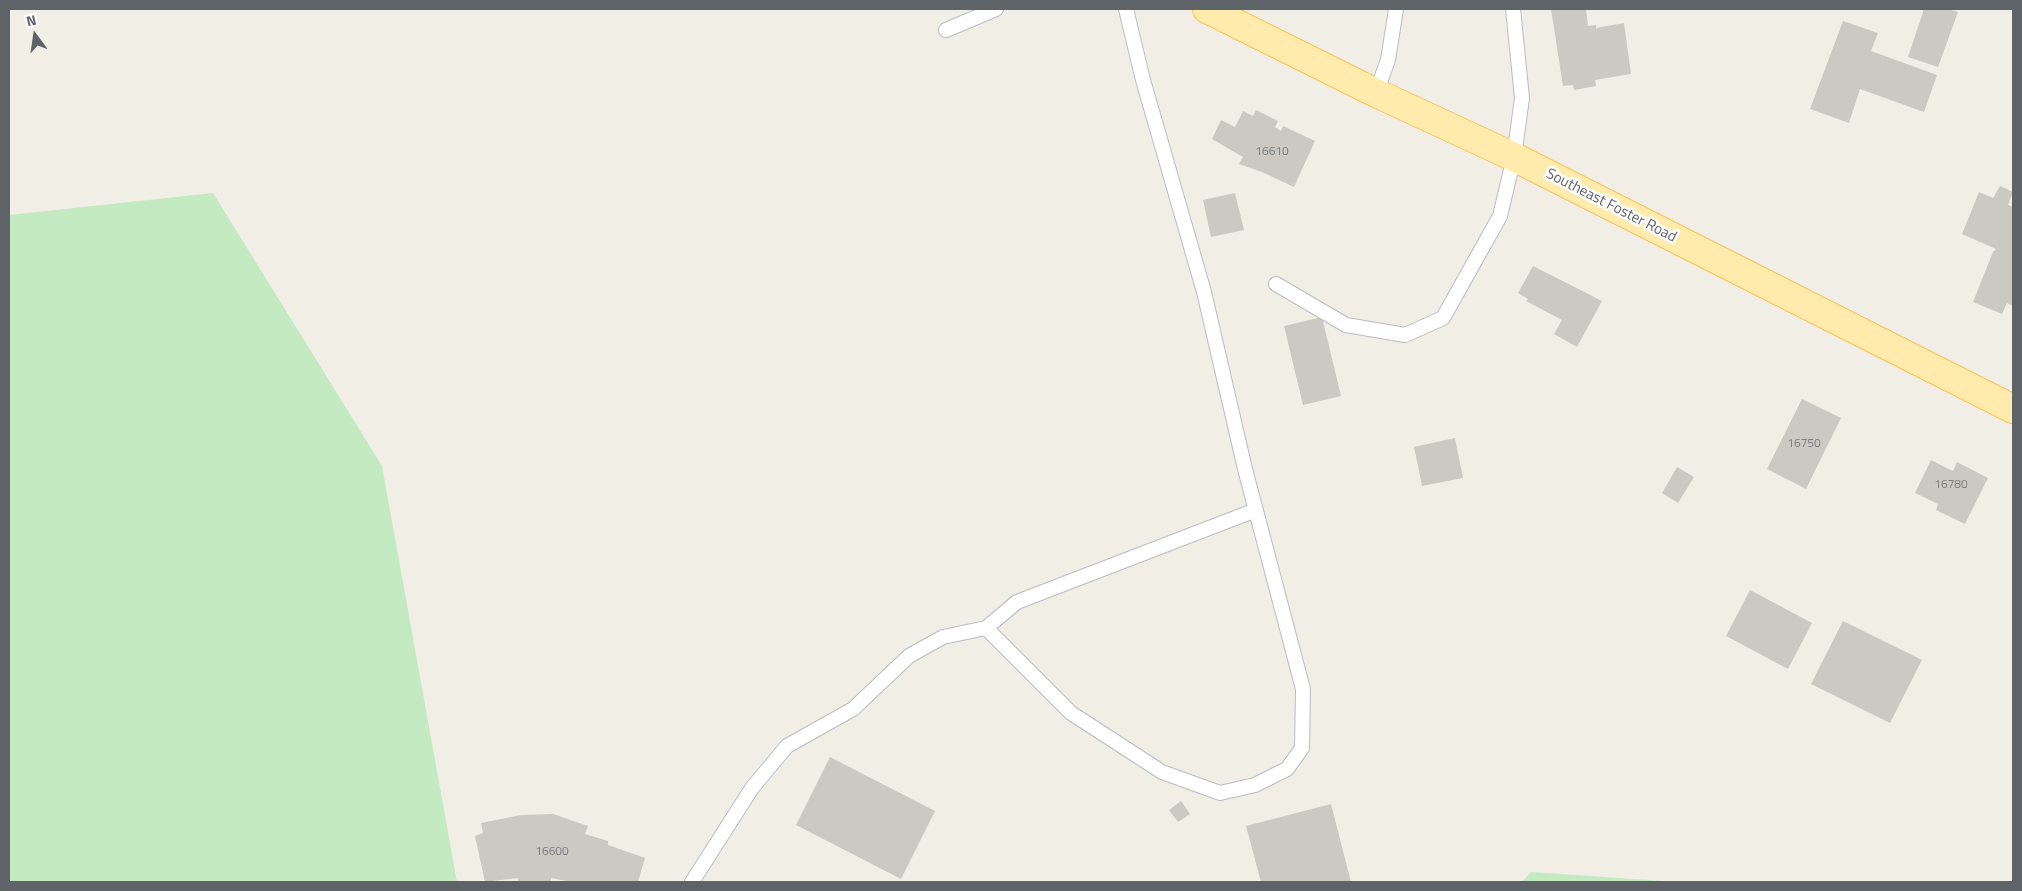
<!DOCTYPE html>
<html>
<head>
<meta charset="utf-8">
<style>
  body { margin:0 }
  #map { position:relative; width:2022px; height:891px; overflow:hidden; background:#f1eee6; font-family:"Titillium Web",sans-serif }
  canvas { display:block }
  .frame { position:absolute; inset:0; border:10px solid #5e6368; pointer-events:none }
  .north { position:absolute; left:10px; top:10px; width:50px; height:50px; -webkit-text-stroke:4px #fff; paint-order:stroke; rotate:346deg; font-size:14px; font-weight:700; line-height:20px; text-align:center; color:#5e6368 }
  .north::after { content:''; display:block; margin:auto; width:18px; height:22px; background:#5e6368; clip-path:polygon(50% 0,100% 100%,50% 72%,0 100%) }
</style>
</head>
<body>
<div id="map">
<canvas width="2022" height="891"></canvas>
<div class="frame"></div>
<div class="north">N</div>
</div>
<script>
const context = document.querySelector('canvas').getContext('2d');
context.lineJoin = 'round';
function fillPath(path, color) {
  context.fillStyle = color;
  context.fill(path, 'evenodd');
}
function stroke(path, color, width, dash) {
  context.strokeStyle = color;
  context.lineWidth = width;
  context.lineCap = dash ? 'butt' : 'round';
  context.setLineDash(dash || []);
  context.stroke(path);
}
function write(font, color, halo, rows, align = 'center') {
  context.font = font + ' "Titillium Web",sans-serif';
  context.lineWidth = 5;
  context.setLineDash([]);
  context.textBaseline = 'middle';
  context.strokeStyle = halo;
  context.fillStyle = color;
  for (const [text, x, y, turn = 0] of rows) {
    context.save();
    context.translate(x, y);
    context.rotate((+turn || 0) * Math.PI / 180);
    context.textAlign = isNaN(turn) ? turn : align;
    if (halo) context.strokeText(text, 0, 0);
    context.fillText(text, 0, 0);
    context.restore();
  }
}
const green = new Path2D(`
  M213,193l169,273 75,416h-448v-667z
  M1531,872l146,10h-155z`);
const building = new Path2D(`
  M1551,9h35l2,17 8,-1v3l28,-5 7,51 -36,6 1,6 -22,4 -1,-5 -10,1z
  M1924,9h24l10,3 -20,55 -30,-10z
  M1843,21l35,12 -7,18 66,24 -13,37 -64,-23 -11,34 -39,-14z
  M1256,110l22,11 -3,6 6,4 2,-5 32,15 -21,46 -32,-15 -23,-8 4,-7 -31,-18 9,-19 14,7 8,-16 10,5z
  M2000,186l13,6 -5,13 5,2v99l-6,-3 -5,11 -29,-12 20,-50 3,-3 -34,-15 17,-42 14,6z
  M1235,193l9,37 -33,7 -8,-37z
  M1533,266l69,35 -25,46 -23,-13 8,-14 -36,-19 2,-2 -10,-6z
  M1322,317l19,79 -38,9 -19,-79z
  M1802,399l39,19 -35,71 -39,-20z
  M1455,438l8,40 -41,8 -8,-39z
  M1931,460l22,11 4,-9 31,16 -23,46 -29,-14 2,-6 -23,-11z
  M1677,467l17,10 -16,26 -16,-10z
  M1750,590l62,33 -24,46 -62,-33z
  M1843,621l79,39 -32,63 -79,-39z
  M830,757l105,54 -34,68 -105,-54z
  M1181,801l9,13 -12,8 -9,-12z
  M1331,804l20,78h-90l-15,-56z
  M553,814l35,12 -3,8 23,7v4l37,13 -7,24h-66l-21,-4v4h-33v-4l-33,4 -10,-46 8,-3 -2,-10 40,-8z`);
const service = new Path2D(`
  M946,30l50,-21
  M1376,93l12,-33 8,-51
  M1276,284l70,41 59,10 38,-17 57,-102 14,-59 8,-59 -9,-89
  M986,628l31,-26 239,-92
  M692,882l60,-94 35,-42 66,-37 56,-53 34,-19 43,-9 85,85 91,59 58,21 35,-8 32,-16 15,-21 1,-59 -58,-220 -41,-177 -61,-212 -17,-71`);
const primary = new Path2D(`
  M1207,9l169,84 138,64 499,252`);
const numberNames = [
  ["16610",1272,152],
  ["16750",1804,444],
  ["16780",1951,485],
  ["16600",552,852]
];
const streetNames = [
  ["Southeast Foster Road",1611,206,27]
];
fillPath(green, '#c4eac2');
fillPath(building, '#ccc9c3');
stroke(service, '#b9bcc1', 16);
stroke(primary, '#fbc155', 30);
stroke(service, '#fff', 14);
stroke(primary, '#ffecad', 28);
write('12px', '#7a7c7f', null, numberNames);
write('15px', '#5e6368', '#fff', streetNames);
</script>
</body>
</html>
